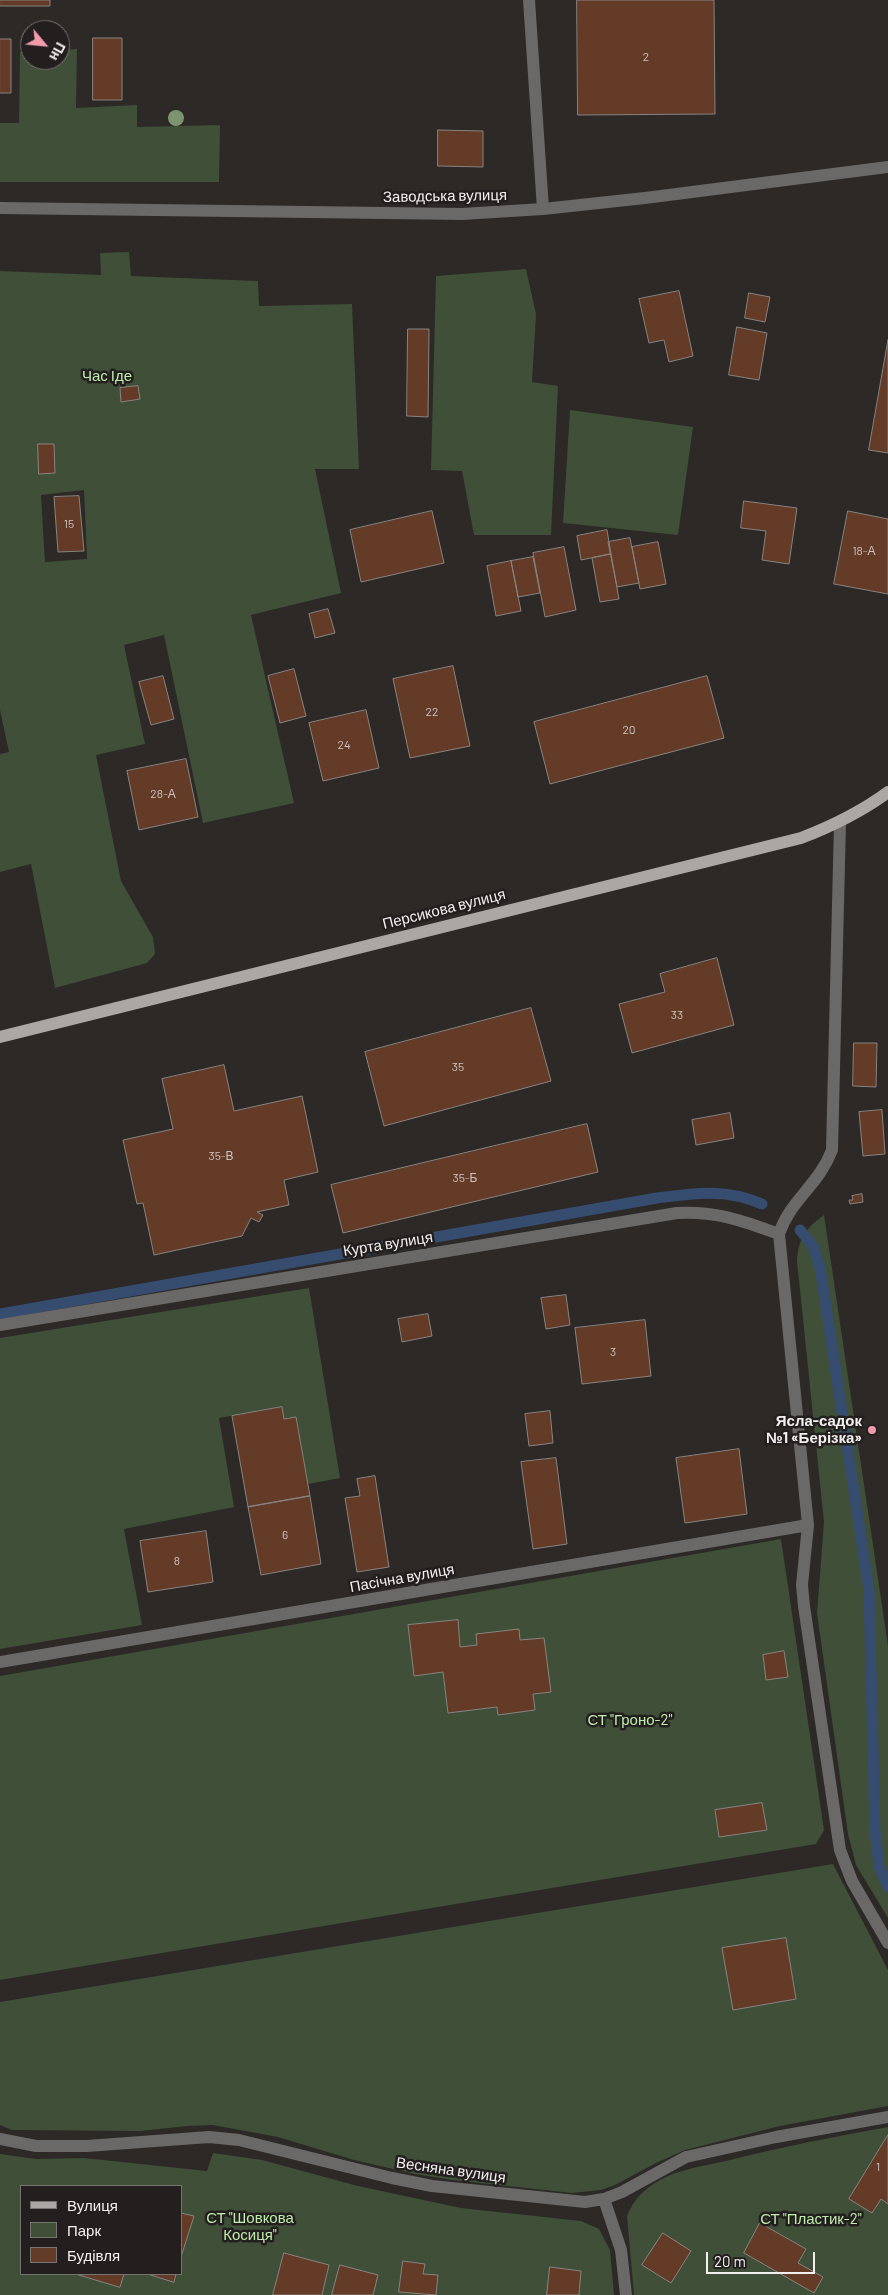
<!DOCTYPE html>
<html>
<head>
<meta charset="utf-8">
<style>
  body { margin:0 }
  #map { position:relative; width:888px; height:2295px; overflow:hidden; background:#2c2927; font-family:Barlow,sans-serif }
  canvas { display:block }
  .legend { position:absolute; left:20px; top:2185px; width:162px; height:90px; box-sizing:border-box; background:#231f1e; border:1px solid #767372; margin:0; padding:6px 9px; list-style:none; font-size:15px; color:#f2f0ef }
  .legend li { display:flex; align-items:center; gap:10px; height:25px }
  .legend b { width:25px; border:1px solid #767372 }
  .north { position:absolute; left:20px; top:20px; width:50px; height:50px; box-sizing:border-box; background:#231f1e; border:1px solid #767372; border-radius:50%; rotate:118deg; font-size:14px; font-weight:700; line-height:20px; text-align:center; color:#f2f0ef }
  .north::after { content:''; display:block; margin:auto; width:18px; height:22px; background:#f39aab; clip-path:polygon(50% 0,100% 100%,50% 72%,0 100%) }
  .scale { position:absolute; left:706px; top:2252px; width:109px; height:22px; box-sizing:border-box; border:2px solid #f2f0ef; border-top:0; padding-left:6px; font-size:15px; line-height:18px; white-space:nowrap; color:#f2f0ef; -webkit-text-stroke:4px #231f1e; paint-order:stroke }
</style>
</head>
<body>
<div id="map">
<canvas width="888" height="2295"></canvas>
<ul class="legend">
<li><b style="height:6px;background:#aaa7a5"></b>Вулиця</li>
<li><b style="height:14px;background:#3f4f38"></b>Парк</li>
<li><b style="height:14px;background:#633b27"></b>Будівля</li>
</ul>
<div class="north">Пн</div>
<div class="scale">20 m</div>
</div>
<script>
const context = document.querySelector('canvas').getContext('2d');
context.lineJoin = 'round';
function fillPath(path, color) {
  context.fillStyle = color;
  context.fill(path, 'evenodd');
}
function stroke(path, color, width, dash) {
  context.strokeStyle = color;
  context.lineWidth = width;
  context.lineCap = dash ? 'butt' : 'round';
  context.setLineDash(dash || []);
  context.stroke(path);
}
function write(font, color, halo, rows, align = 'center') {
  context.font = font + ' Barlow,sans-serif';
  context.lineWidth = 5;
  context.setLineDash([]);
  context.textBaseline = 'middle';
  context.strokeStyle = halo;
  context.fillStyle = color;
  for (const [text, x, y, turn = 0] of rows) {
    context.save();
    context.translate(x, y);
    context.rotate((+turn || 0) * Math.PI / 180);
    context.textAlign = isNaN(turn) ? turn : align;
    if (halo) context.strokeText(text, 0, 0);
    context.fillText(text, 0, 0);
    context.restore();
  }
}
const green = new Path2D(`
  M77,49l-1,59 61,-3v22l83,-2 -1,57h-219v-59h19l1,-71h10v8h30v-10z
  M129,252l2,24 127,5 1,25 93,-2 7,165h-44l26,124 -90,22 43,188 -91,20 -39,-188 -40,10 21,99 -49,11 25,126 32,56 2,17 -8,9 -92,25 -24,-124 -31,8v-118l9,-2 -9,-42v-439l101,4 -1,-22zM84,490l3,69 -42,3 -4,-67z
  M526,269l10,45 -4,68 26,4 -7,149h-77l-12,-64 -31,-1 5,-194z
  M570,410l123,17 -15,108 -115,-12z
  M824,1215l64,431v272l-32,-53 -8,-31 -31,-221 7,-91 -27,-261c1,-22 9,-33 27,-46z
  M309,1288l31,190 -32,6 -12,-67 -12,2 -2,-12 -63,11 15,89 -110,22 18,96 -142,24v-311z
  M781,1539l43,291 -8,14 -816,136v-304z
  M833,1864l55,106v136l-108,20 -95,24 -29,13 -41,22 -14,5 -29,3 -119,-13 -38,-6 -61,-14 -76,-23 -65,-12 -26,1 -47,5 -128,-1 -12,-5v-123z
  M888,2127v168h-254l-7,-79c6,-16 18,-28 33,-36 20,-11 44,-14 66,-19 54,-14 108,-24 162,-34z
  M213,2153l49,7 96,26 103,22 120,13 18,8 11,21 4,45h-614v-141l36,5 48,-1 123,13zM21,2186h160v88h-160z`);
const stream = new Path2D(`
  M800,1230l13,16 7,21 49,323 6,240 4,36 9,21
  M0,1314l657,-116c38,-5 69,-10 105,6`);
const building = new Path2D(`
  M0,0h50v6h-50z
  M577,0h137l1,114 -137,1z
  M93,38h29v62h-29z
  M0,39h11v54h-11z
  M438,130l45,1v36l-45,-1z
  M679,291l14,65 -24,6 -5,-22 -15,3 -10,-44z
  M749,293l21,4 -5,25 -20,-4z
  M737,327l30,6 -8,47 -30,-5z
  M408,329h21l-1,88 -21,-1z
  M888,340v113l-19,-3z
  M138,386l2,13 -19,3 -1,-14z
  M38,444h16l1,29 -16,1z
  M79,496l5,55 -26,1 -4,-55z
  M744,501l53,7 -8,56 -27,-4 4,-29 -25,-3z
  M432,511l12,52 -83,19 -11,-52z
  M848,511l40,8v75l-54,-10z
  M607,530l4,24 -30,6 -4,-24z
  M630,538l9,45 -22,4 -9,-45z
  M658,542l8,42 -26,5 -8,-42z
  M564,547l12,63 -31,7 -12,-64z
  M611,554l8,45 -19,3 -8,-44z
  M533,557l7,36 -22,4 -7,-36z
  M511,561l10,50 -25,5 -9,-50z
  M328,609l7,24 -20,5 -6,-24z
  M453,666l17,80 -60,12 -17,-79z
  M294,669l12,47 -26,7 -12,-47z
  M163,676l11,43 -23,6 -12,-43z
  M707,676l17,62 -174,46 -16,-62z
  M366,710l13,58 -56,13 -14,-58z
  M186,759l12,58 -59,13 -12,-59z
  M717,958l17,67 -102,28 -13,-49 46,-12 -5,-18z
  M531,1008l20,73 -167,45 -19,-74z
  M854,1043h23l-1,44 -23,-1z
  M224,1065l10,46 68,-15 16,76 -34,8 5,25 -32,7 6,3 -4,7 -8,-4 -9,18 -88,19 -11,-52 -6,1 -14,-64 50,-11 -11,-50z
  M882,1110l3,44 -22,2 -4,-44z
  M730,1113l4,25 -38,7 -4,-25z
  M587,1124l11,48 -255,61 -12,-48z
  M862,1194l1,8 -13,2 -1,-4h4l-1,-4z
  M566,1295l4,30 -24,4 -5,-31z
  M428,1314l4,22 -30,6 -4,-23z
  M645,1320l6,56 -69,8 -7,-56z
  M282,1407l2,12 12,-2 14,79 -62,11 -16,-91z
  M550,1411l3,32 -24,3 -4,-32z
  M739,1449l8,65 -62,9 -9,-65z
  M556,1458l11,86 -34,5 -12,-87z
  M375,1476l14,91 -32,5 -12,-74 15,-2 -3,-17z
  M310,1496l11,68 -60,11 -13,-68z
  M206,1531l7,51 -65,10 -8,-51z
  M458,1620l2,27 17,-2 -1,-11 43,-5 1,11 24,-2 7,54 -18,2 2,16 -37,5 -1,-8 -49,6 -5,-41 -29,4 -6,-51z
  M784,1651l4,26 -22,3 -3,-25z
  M762,1803l5,27 -48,7 -4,-27z
  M786,1938l10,61 -63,11 -11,-62z
  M888,2135v69l-7,-5 -9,14 -23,-14z
  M181,2213l13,3 -13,41z
  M760,2223l46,26 -8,14 25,14 -9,16 -70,-40z
  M663,2233l28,18 -20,32 -29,-18z
  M284,2253l45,12 -7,30h-49z
  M403,2261l22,3 -2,10 15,1 -2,20 -37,-3z
  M340,2265l38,10 -5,20h-41z
  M550,2267l31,4 -2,24h-32z
  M76,2274h48l-4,13z
  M148,2274h28l-2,8z`);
const minor = new Path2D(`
  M529,0l14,209
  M0,208l462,6 81,-5 102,-11 243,-31
  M840,823l-8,327c-13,35 -42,50 -53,84l29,291 -6,60 2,21 36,244 12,31 36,62
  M0,1325l677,-112c41,-2 65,8 102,21
  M0,1662l808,-137
  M0,2139l36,7h51l122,-9 30,3 153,38 40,8 153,16 19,-3 18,-7 64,-35 90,-20 112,-20
  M604,2199l17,51 5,45`);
const major = new Path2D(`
  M0,1037l801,-199c31,-12 60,-26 87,-46`);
const trees = [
  [176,118]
];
const markers = [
  [872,1430,5,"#f39aab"]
];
const numberNames = [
  ["2",646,57],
  ["15",69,524],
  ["18-А",864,551],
  ["22",432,712],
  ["20",629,730],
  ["24",344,745],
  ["28-А",163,794],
  ["33",677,1015],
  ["35",458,1067],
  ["35-В",221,1156],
  ["35-Б",465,1178],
  ["3",613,1352],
  ["6",285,1535],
  ["8",177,1561],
  ["1",878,2167]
];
const streetNames = [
  ["Заводська вулиця",445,196,-1],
  ["Персикова вулиця",444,909,-14],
  ["Курта вулиця",388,1244,-9],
  ["Пасічна вулиця",402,1578,-10],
  ["Весняна вулиця",451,2170,8]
];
const parkNames = [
  ["Час Іде",107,376],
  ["СТ \"Гроно-2\"",630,1720],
  ["СТ \"Шовкова",250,2218],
  ["Косиця\"",250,2235],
  ["СТ \"Пластик-2\"",811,2219]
];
const poiNames = [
  ["Ясла-садок",862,1421],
  ["№1 «Берізка»",862,1438]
];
fillPath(green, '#3f4f38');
stroke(stream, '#364d70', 11);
fillPath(building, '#633b27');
stroke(building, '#888482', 1);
stroke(minor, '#6a6967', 12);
stroke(major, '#aaa7a5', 12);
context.fillStyle = '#7d9470';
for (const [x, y] of trees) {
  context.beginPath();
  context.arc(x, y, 8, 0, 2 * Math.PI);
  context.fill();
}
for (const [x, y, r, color] of markers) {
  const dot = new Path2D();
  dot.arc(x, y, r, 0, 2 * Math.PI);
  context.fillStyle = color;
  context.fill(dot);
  stroke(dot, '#231f1e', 2);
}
write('12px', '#cec3bd', null, numberNames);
write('15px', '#f2f0ef', '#231f1e', streetNames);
write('15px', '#bfebac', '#231f1e', parkNames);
write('bold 15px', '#f2f0ef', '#231f1e', poiNames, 'right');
</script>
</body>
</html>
